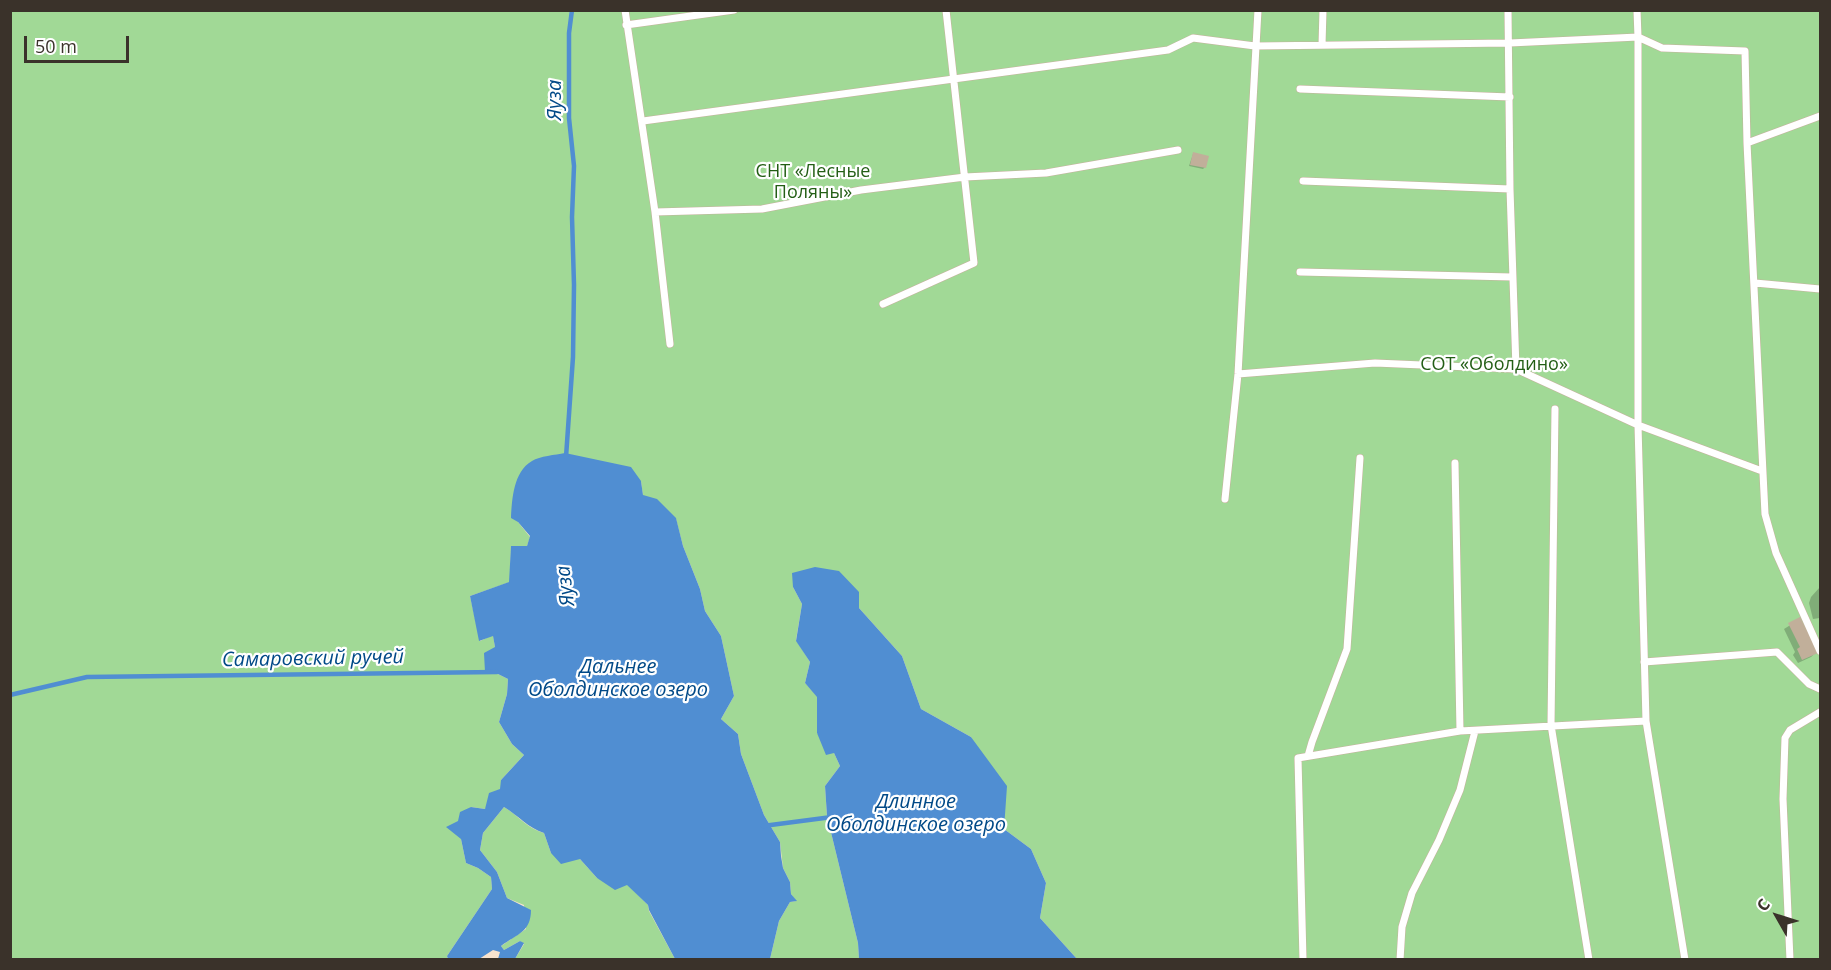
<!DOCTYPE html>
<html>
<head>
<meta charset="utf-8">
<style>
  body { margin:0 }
  #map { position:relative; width:1831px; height:970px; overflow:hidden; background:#f8e4cf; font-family:"Open Sans",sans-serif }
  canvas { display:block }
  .frame { position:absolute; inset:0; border:12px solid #3a322a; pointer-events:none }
  .north { position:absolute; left:1747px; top:886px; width:60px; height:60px; -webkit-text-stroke:4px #fff; paint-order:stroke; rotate:309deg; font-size:16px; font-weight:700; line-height:24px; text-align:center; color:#3a322a }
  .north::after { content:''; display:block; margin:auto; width:21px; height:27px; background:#3a322a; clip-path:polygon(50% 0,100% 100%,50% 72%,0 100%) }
  .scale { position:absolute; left:24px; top:36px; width:105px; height:27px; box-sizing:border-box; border:3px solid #3a322a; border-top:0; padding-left:8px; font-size:18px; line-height:21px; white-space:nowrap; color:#3a322a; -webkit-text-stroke:4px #fff; paint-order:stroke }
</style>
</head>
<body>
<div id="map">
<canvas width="1831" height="970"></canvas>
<div class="frame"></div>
<div class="north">С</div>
<div class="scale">50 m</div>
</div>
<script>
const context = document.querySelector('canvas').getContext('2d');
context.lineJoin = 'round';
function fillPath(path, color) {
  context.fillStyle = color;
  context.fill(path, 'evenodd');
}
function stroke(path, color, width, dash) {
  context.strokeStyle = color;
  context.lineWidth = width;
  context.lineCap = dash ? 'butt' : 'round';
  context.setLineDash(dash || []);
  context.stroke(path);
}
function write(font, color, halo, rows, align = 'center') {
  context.font = font + ' "Open Sans",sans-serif';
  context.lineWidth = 4.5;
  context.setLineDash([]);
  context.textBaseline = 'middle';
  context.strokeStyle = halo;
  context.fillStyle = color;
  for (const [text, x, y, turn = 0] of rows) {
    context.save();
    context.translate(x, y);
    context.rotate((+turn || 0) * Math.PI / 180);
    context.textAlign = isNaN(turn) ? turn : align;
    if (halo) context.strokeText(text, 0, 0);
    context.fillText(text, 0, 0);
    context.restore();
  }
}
const green = new Path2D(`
  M11,11h1809v948h-743l-37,-41 6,-35 -15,-34 -27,-20 -33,-92 -50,-28 -19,-53 -43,-48 -66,-21 9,17 -6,36 14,22 -5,21 12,13v37l17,20 6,13 -15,20 2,30 31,127 1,16h-89l9,-38 11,-19 6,-1 -5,-7 -1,-12 -7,-14 -3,-26 -16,-27 -23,-61 -3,-20 -17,-15 13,-23 -13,-60 -16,-25 -5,-22 -17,-43 -7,-27 -19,-19 -14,-4 -2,-15 -123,41 12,15 -3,9h-16l-1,36 -40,14 10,45 13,-6 2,12 -1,25 14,7 -1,15 -8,28 13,22 12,11 -23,25v9l-16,20 -14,-2 -10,32 5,24 12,5 13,9 1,12 -45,67 1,3h-437z
  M504,807c15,9 24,22 40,26l7,20 29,6 17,19 30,6 21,21 1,6 26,48h-160l9,-15 -4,-3 -16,9 -3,-4 25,-17 -2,-24 -17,-7 -10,-26 -17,-22 3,-17z`);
const water = new Path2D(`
  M565,453l66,14 10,14 2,14 14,4 19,19 7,28 17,43 5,22 16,25 13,60 -13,23 17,15 3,20 23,61 16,27 1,14 2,12 7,14 1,12 6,7 -7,1 -11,19 -9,38h-95l-26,-49 -1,-5 -21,-20 -12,5 -18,-12 -17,-19 -19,5 -10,-11 -7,-20c-16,-5 -25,-17 -40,-26l-21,26 -3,17 17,22 10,26 24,12c0,22 -14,24 -30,36l3,4 16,-9 4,2 -9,16h-17l2,-7 -7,-2 -14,9h-31l-1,-3 45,-67 -1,-12 -13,-9 -12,-5 -5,-24 -15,-12 12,-6 2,-9 11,-5 14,2 4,-16 11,-4 1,-9 23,-25 -12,-11 -13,-22 8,-28 1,-15 -14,-7h-9l-1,-19 11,-6 -2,-11 -14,5 -9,-45 39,-14 2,-36h16l3,-10 -12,-14 -7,-4c1,-18 2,-46 21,-57 8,-5 23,-6 33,-8z
  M815,567l24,4 20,21v16l43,48 19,53 50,28 36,49 -3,43 27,20 15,34 -6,35 37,41h-218l-1,-16 -31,-127 -2,-30 15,-20 -6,-13 -8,2 -9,-22v-36l-12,-14 5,-21 -14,-21 6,-37 -9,-17 -1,-14z`);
const shadow = new Path2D(`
  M1193,154l12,13 -2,2 -14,-3z
  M1820,587v31l-7,1 -4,-16 2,-6z
  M1800,619l16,33 -5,5 -13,6 -5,-8 2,-3 -11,-23z`);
const stream = new Path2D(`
  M566,457l7,-100 1,-72 -2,-68 2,-51 -5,-48v-85l3,-23
  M10,695l77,-18 410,-5
  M763,826l69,-9`);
const building = new Path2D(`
  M1193,152l16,4 -3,12 -16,-3z
  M1800,617l18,36 -16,7 -5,-11 3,-2 -12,-24z`);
const service = new Path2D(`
  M625,10l30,202 15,132
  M1508,10l2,179 6,180
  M1637,10l1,27 24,11 83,3 2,92
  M626,25l108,-15
  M1322,45l1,-35
  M1300,89l210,8
  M1820,116l-73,27 18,371 11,39 44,98
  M643,121l525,-71 25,-12 62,8 255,-3 128,-6v388l8,296 39,239
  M1303,181l207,8
  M655,212l107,-3 99,-19 104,-13 81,-4 132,-23
  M1300,272l212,5
  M1755,283l65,6
  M883,304l91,-41 -28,-253
  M1238,374l137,-11 141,6 122,56 124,46
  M1555,409l-4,316 38,235
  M1455,463l5,268
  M1225,499l13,-125 20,-364
  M1644,662l133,-10 32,32 11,5
  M1308,756l4,-14 35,-93 13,-191
  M1303,960l-5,-202 162,-27 186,-10
  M1400,960l2,-33 10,-34 27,-53 21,-50 15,-59
  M1790,960l-7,-161 2,-61 5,-8 30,-18`);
const parkNames = [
  ["СНТ «Лесные",813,172],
  ["Поляны»",813,193],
  ["СОТ «Оболдино»",1494,365]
];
const waterNames = [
  ["Яуза",555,100,-90],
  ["Яуза",566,586,-97],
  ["Самаровский ручей",313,659,-1],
  ["Дальнее",618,667],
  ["Оболдинское озеро",618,690],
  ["Длинное",916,802],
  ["Оболдинское озеро",916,825]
];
fillPath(green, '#a1d996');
fillPath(water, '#508ed2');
fillPath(shadow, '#0003');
stroke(stream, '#508ed2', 4.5);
fillPath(building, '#c1af9a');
stroke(service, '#c5b29d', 8);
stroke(service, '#fff', 7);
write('18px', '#235e15', '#fff', parkNames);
write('italic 20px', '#014987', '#fff', waterNames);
</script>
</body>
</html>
